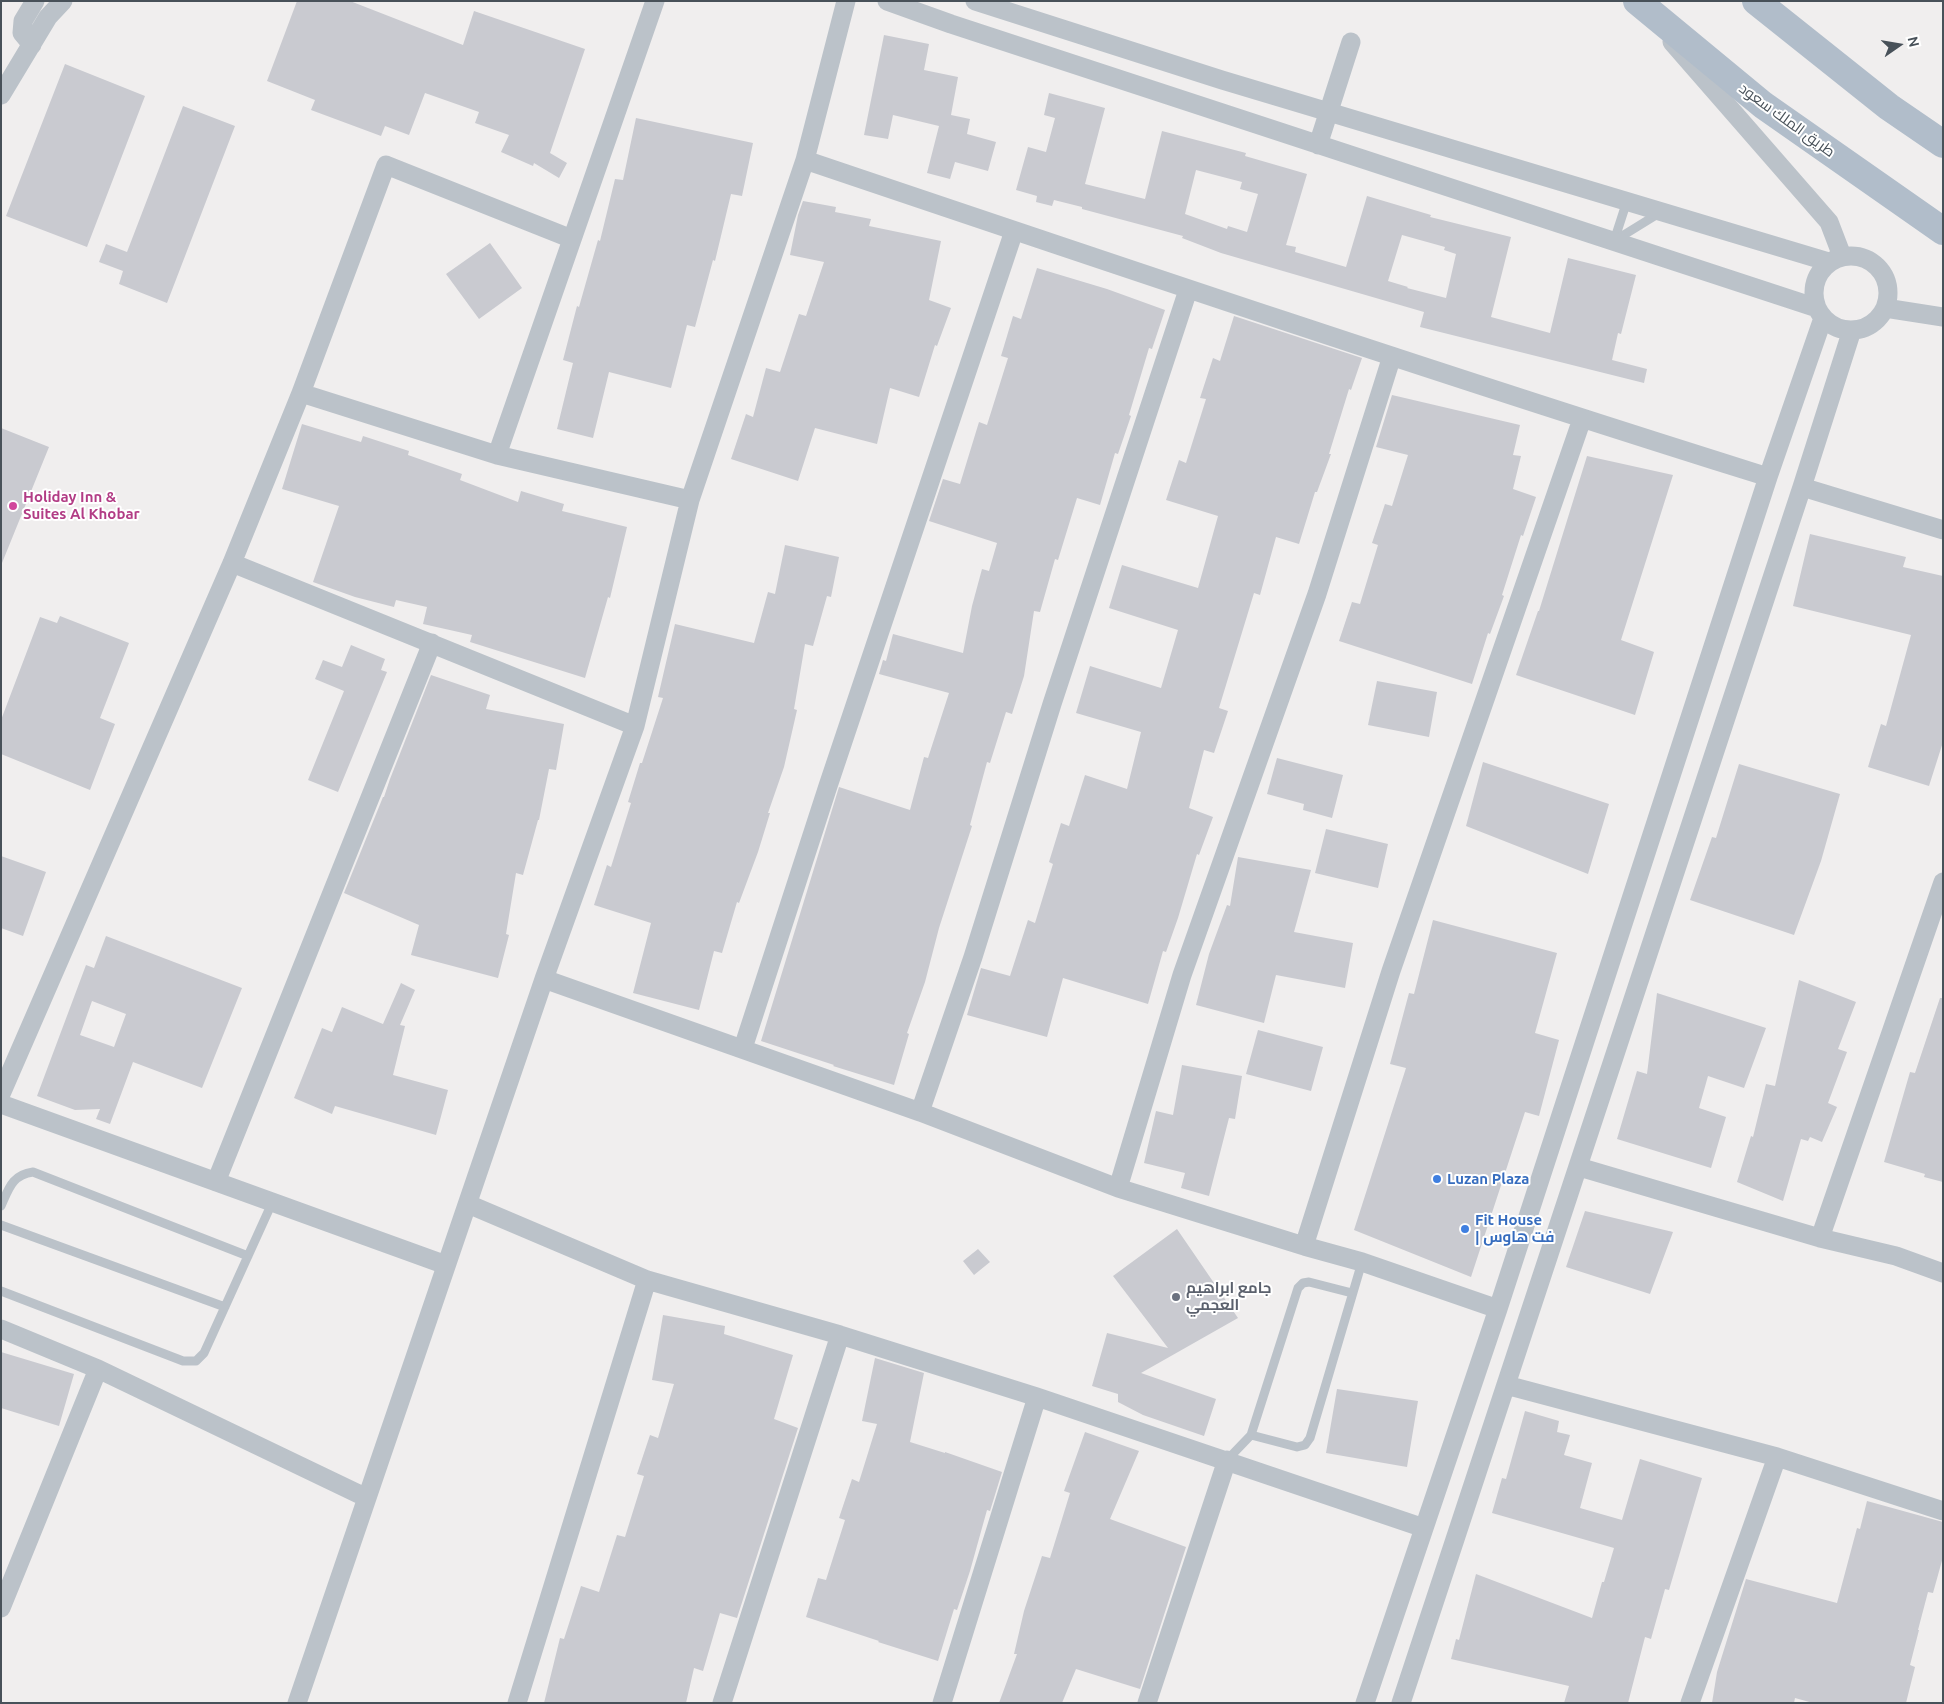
<!DOCTYPE html>
<html>
<head>
<meta charset="utf-8">
<style>
  body { margin:0 }
  #map { position:relative; width:1944px; height:1704px; overflow:hidden; background:#f0eeee; font-family:Ubuntu,sans-serif }
  canvas { display:block }
  .frame { position:absolute; inset:0; border:2px solid #485159; pointer-events:none }
  .north { position:absolute; left:1874px; top:20px; width:50px; height:50px; -webkit-text-stroke:4px #fff; paint-order:stroke; rotate:77deg; font-size:14px; font-weight:700; line-height:20px; text-align:center; color:#485159 }
  .north::after { content:''; display:block; margin:auto; width:18px; height:22px; background:#485159; clip-path:polygon(50% 0,100% 100%,50% 72%,0 100%) }
</style>
</head>
<body>
<div id="map">
<canvas width="1944" height="1704"></canvas>
<div class="frame"></div>
<div class="north">N</div>
</div>
<script>
const context = document.querySelector('canvas').getContext('2d');
context.lineJoin = 'round';
function fillPath(path, color) {
  context.fillStyle = color;
  context.fill(path, 'evenodd');
}
function stroke(path, color, width, dash) {
  context.strokeStyle = color;
  context.lineWidth = width;
  context.lineCap = dash ? 'butt' : 'round';
  context.setLineDash(dash || []);
  context.stroke(path);
}
function write(font, color, halo, rows, align = 'center') {
  context.font = font + ' Ubuntu,Cairo,sans-serif';
  context.lineWidth = 4;
  context.setLineDash([]);
  context.textBaseline = 'middle';
  context.strokeStyle = halo;
  context.fillStyle = color;
  for (const [text, x, y, turn = 0] of rows) {
    context.save();
    context.translate(x, y);
    context.rotate((+turn || 0) * Math.PI / 180);
    context.textAlign = isNaN(turn) ? turn : align;
    if (halo) context.strokeText(text, 0, 0);
    context.fillText(text, 0, 0);
    context.restore();
  }
}
const building = new Path2D(`
  M297,1h53l113,44 11,-34 111,38 -35,104 17,10 -8,15 -25,-15 -1,3 -32,-14 8,-17 -34,-12 4,-11 -54,-19 -16,42 -24,-9 -4,10 -70,-26 4,-10 -48,-19z
  M884,35l45,9 -5,26 34,7 -7,38 19,4 -3,15 29,8 -8,29 -33,-9 -5,17 -23,-6 12,-47 -46,-11 -5,24 -24,-4z
  M65,64l80,32 -58,151 -81,-31z
  M1049,93l56,15 -20,76 60,15 17,-68 84,22 -1,3 62,18 -21,71 10,2 -1,5 51,15 21,-71 64,19 -1,2 81,20 -20,80 59,16 18,-75 68,17 -15,59 -3,-1 -6,27 35,9 -3,14 -224,-56 4,-15 -203,-59 -39,-15 1,-2 -101,-27v-2l-28,-7 -2,6 -16,-4 1,-6 -21,-6 12,-43 18,5 9,-34 -11,-3zM1196,170l46,12 -2,7 18,5 -11,38 -19,-6 -1,3 -42,-15zM1402,235l43,12 -1,3 12,4 -10,44 -39,-10 1,-1 -20,-6z
  M183,106l52,20 -68,177 -48,-19 4,-13 -24,-9 7,-18 21,8z
  M636,118l117,25 -11,53 -11,-2 -16,67 -2,-1 -18,67 -8,-2 -16,63 -62,-16 -16,66 -36,-9 16,-66 -10,-3 14,-54 2,1 19,-67 2,1 15,-62 8,1z
  M803,201l33,6 -1,5 36,7 -2,7 72,15 -12,59 22,8 -14,38 -2,-1 -16,52 -29,-9 -13,56 -62,-16 -17,53 -67,-22 15,-45 7,3 13,-49 14,4 19,-58 7,2 18,-54 -34,-7 8,-40z
  M490,243l32,45 -43,31 -33,-45z
  M1037,268l70,21 58,21 -13,39 -3,-1 -20,67 2,1 -13,38 -3,-1 -15,52 -23,-7 -19,62 -3,-1 -15,53 -6,-1 -10,65 -12,38 -6,-2 -16,51 -3,-1 -17,63 2,1 -33,102 -14,54 -18,51 2,1 -15,51 -61,-19 1,-1 -73,-24 78,-254 71,23 14,-53 4,1 21,-65 -70,-19 4,-14 3,1 7,-27 70,19 9,-47 10,-37 7,2 8,-28 -68,-22 14,-42 17,5 19,-62 8,3 21,-67 -7,-2 12,-40 8,3z
  M1234,316l128,42 -11,32 -2,-1 -20,65h2l-14,38h-2l-16,52 -23,-7 -16,58 -6,-2 -35,115 9,3 -14,42 -10,-3 -15,58 24,9 -14,38 -2,-1 -19,64 -12,34 -3,-1 -15,53 -85,-26 -16,59 -80,-22 14,-47 29,8 18,-56 7,3 18,-59 -4,-2 12,-39 8,3 16,-51 42,14 14,-57 -65,-19 14,-47 71,22 17,-58 -69,-22 13,-43 76,23 20,-72 -52,-16 13,-40 7,3 20,-64 -6,-1 13,-40 7,3z
  M1392,395l128,30 -7,30 8,1 -8,33 23,8 -13,39 -2,-1 -19,60 2,1 -14,38 -2,-1 -16,51 -133,-43 13,-39 8,2 18,-59 -6,-2 13,-39 7,2 16,-51 -32,-8z
  M302,424l59,18 2,-6 46,15 -1,4 54,19 -2,6 58,22 3,-11 43,13 -2,7 65,16 -17,71 -2,-1 -23,81 -115,-36 2,-7 -49,-11 4,-17 -31,-7 -2,7 -39,-10 -42,-15 26,-76 -57,-17z
  M1,428l48,19 -47,116h-1z
  M1587,456l86,19 -52,165 33,12 -19,63 -119,-40 22,-64h1z
  M1810,534l96,23 -3,10 40,9v166l-14,44 -61,-19 13,-43 5,2 25,-91 -118,-29z
  M785,545l54,12 -8,40 -4,-1 -14,50 -8,-2 -11,65 3,1 -13,57 -16,46h2l-12,39 -19,51 -2,-1 -15,51 -8,-2 -15,59 -66,-17 18,-70 -57,-18 13,-40 4,2 20,-64 -3,-1 12,-39h2l21,-65 -5,-1 17,-73 79,19 14,-51 7,2z
  M60,616l69,27 -29,75 15,6 -25,66 -89,-36v-34l39,-103 17,6z
  M351,645l34,14 -4,11 6,2 -49,120 -30,-12 36,-89 -29,-12 8,-19 19,7z
  M431,675l59,20 -4,14 78,15 -8,46 -7,-1 -10,51h-1l-15,55 -7,-2 -10,61 3,1 -11,43 -87,-23 8,-30 -75,-32 39,-96h1l6,-18z
  M1377,681l60,11 -8,45 -61,-12z
  M1277,758l66,17 -11,43 -29,-8 1,-6 -37,-10z
  M1483,762l126,42 -21,70 -122,-48z
  M1739,764l101,30 -19,67 -27,74 -104,-35 22,-63 4,1z
  M1326,829l62,15 -10,44 -63,-15z
  M1,856l45,16 -23,64 -22,-8z
  M1238,857l73,13 -17,62 59,11 -8,45 -69,-13 -12,48 -68,-18 13,-51 18,-49 3,1z
  M1433,920l124,33 -22,80 24,7 -20,76 -14,-4 -54,165 -117,-47 52,-162 -16,-4 19,-71 5,1z
  M106,936l136,52 -40,100 -69,-26 -23,62 -14,-5 4,-10 -25,1 -38,-14 49,-131 8,3zM92,1001l34,13 -12,33 -34,-12z
  M1799,980l57,22 -18,47 9,3 -19,51 9,4 -15,35 -12,-5 -2,4 -7,-2 -18,62 -46,-19 14,-46 2,1 13,-53 9,2z
  M401,983l14,7 -15,35 5,1 -12,49 55,15 -12,45 -101,-29 -3,8 -38,-16 28,-70 10,4 10,-25 41,17z
  M1657,993l109,35 -22,60 -36,-12 -9,32 27,9 -15,51 -94,-29 20,-68 10,3z
  M1940,998h3v184l-19,-5 1,-3 -41,-12 26,-90 5,1z
  M1258,1030l65,17 -12,44 -65,-17z
  M1182,1065l60,11 -7,43 -6,-1 -20,78 -28,-8 4,-15 -41,-10 12,-52 17,4z
  M1585,1211l88,21 -23,62 -84,-27z
  M1177,1229l61,89 -97,55 75,26 -12,37 -61,-21 -25,-13v-8l-26,-8 15,-53 61,15 -55,-72z
  M978,1249l12,13 -16,13 -11,-14z
  M663,1315l62,11 -1,8 69,21 -19,64 24,9 -61,190 -17,-5 -17,58 -9,-3 -8,35h-142l16,-65 4,1 17,-53 18,6 18,-57 8,2 19,-61 -7,-2 13,-39 8,3 16,-54 -22,-4z
  M1,1352l73,22 -15,52 -58,-18z
  M875,1358l49,15 -14,69 35,11v-1l57,20 -12,39 -3,-1 -17,61 -13,39 -3,-1 -16,52 -60,-19 1,-1 -73,-24 12,-39 8,2 19,-60 -6,-2 13,-39 7,3 18,-58 -15,-3z
  M1337,1389l81,12 -11,66 -81,-14z
  M1525,1411l34,10 -2,11 13,3 -6,20 28,8 -12,45 42,12 18,-61 62,19 -33,112 -4,-1 -14,50 -6,-2 -17,66h-64l5,-17 -118,-27 5,-20 3,1 17,-66 116,44 10,-36h2l10,-34 -122,-35 10,-35 4,1z
  M1085,1432l54,19 -29,68 76,28 -46,142 -64,-20 -14,34h-63l18,-49h-3l10,-43 18,-55 8,2 20,-65 -6,-2z
  M1867,1501l76,21v35l-10,36 -5,-1 -10,38h1l-9,35 5,2 -9,36h-93l-18,-5 -1,5h-82l5,-31 29,-93 91,24 20,-75 3,1z`);
const lane = new Path2D(`
  M1627,201l-13,40 47,-29
  M1,1206c8,-18 11,-31 32,-34l215,84
  M1,1225l224,82
  M1,1291l182,70h13l8,-8 68,-150
  M1251,1435l46,12 8,-2 5,-7 52,-176
  M1227,1460l24,-25 47,-147 5,-5 6,-1 43,11`);
const street = new Path2D(`
  M887,1l64,23 866,284
  M975,1l247,79 607,182
  M1672,42l157,180 13,34
  M32,45l-10,-12 1,-12 12,-20
  M1,95l47,-78 15,-16
  M1318,145l33,-103
  M805,160c320,108 640,216 963,317
  M1814 293a37 37 0 1 1 74 0a37 37 0 1 1-74 0Z
  M1885,308l58,9
  M301,393l196,62 193,45
  M497,455l158,-454
  M1802,487l141,43
  M232,563l403,163
  M544,979l91,-253 55,-226 115,-340 41,-159
  M743,1048l85,-262 186,-555
  M1,1094l231,-531 69,-170 85,-228 186,74
  M1,1104l445,161
  M920,1112l53,-155 79,-253 136,-414
  M1579,1167l241,71 76,18 47,17
  M216,1182l216,-539
  M1118,1188l64,-213 135,-381 75,-238
  M468,1204l179,76 193,55 197,62 387,131
  M1820,1238l123,-356
  M1304,1246l87,-275 191,-552
  M1,1329l97,40 269,129
  M1506,1385l271,72 166,54
  M1,1608l97,-239
  M297,1703l247,-724 376,133 198,76 186,58 58,16 136,47
  M517,1703l130,-423
  M722,1703l118,-368
  M942,1703l95,-306
  M1147,1703l80,-243
  M1365,1703l133,-394 270,-832 55,-159
  M1401,1703l401,-1216 50,-157
  M1690,1703l87,-246`);
const primary = new Path2D(`
  M1637,1l126,104 180,126
  M1756,1l133,106 54,37`);
const markers = [
  [13,506,5,"#d1479c"],
  [1437,1179,5,"#3f7fe0"],
  [1465,1229,5,"#3f7fe0"],
  [1176,1297,5,"#6b7280"]
];
const streetNames = [
  ["طريق الملك سعود",1787,120,36]
];
const hotelNames = [
  ["Holiday Inn &",23,497],
  ["Suites Al Khobar",23,514]
];
const shopNames = [
  ["Luzan Plaza",1447,1179],
  ["Fit House",1475,1220],
  ["| فت هاوس",1475,1237]
];
const worshipNames = [
  ["جامع ابراهيم",1186,1288],
  ["العجمي",1186,1305]
];
fillPath(building, '#c9cad0');
stroke(lane, '#bbc2c9', 9);
stroke(street, '#bbc2c9', 19);
stroke(primary, '#b1bdca', 28);
for (const [x, y, r, color] of markers) {
  const dot = new Path2D();
  dot.arc(x, y, r, 0, 2 * Math.PI);
  context.fillStyle = color;
  context.fill(dot);
  stroke(dot, '#fff', 2);
}
write('15px', '#485159', '#fff', streetNames);
write('bold 15px', '#b23c85', '#fff', hotelNames, 'left');
write('bold 15px', '#366cbe', '#fff', shopNames, 'left');
write('bold 15px', '#5b616d', '#fff', worshipNames, 'left');
</script>
</body>
</html>
